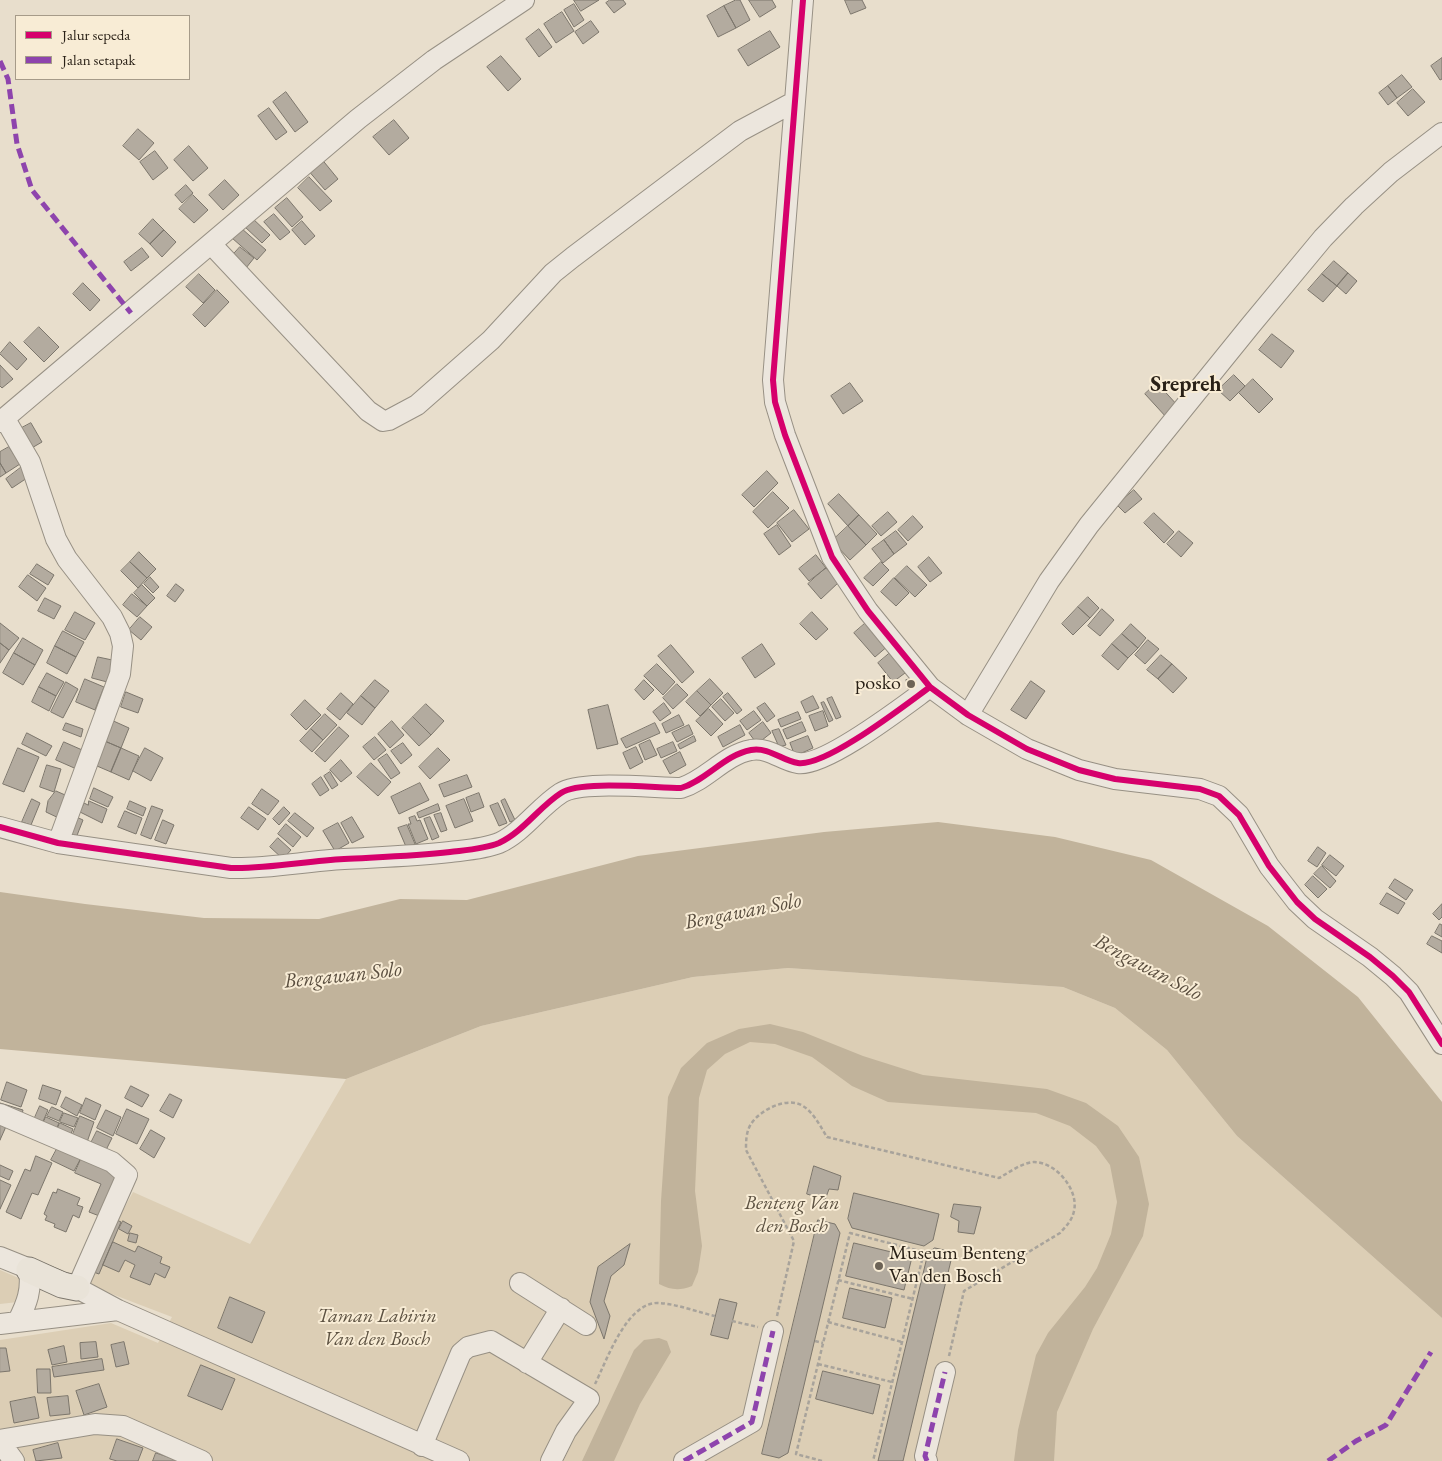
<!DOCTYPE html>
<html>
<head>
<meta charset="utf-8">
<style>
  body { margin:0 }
  #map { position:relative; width:1442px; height:1461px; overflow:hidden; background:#e8decc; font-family:"EB Garamond",serif }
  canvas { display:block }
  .legend { position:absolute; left:15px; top:15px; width:175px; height:65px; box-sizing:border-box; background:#f8ecd5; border:1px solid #a69b89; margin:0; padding:6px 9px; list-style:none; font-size:15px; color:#2a2117 }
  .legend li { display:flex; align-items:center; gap:10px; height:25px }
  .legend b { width:25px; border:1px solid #a69b89 }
</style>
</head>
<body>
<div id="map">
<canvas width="1442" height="1461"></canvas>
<ul class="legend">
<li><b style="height:6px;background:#d6006c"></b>Jalur sepeda</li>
<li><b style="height:6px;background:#8e44ad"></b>Jalan setapak</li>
</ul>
</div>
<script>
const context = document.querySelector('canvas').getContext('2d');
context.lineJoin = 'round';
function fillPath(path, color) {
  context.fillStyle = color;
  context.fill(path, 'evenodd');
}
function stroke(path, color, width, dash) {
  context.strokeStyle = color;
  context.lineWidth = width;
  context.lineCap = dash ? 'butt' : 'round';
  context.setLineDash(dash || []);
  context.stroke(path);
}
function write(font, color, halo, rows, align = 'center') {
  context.font = font + ' "EB Garamond",serif';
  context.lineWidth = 4;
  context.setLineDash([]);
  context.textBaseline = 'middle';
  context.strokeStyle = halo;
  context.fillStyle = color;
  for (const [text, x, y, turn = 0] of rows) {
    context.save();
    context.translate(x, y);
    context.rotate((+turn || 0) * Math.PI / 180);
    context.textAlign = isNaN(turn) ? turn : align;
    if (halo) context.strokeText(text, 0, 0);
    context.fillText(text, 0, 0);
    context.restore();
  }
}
const green = new Path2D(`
  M788,968l275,19 52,21 52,42 70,86 205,182v143h-1442v-121l111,-17 47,20 14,-26 -89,-34 50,-91 117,52 96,-165 135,-53 212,-49z
  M0,1270l21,9 -3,23 -18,2z`);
const water = new Path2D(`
  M938,822l117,15 96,23 117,66 90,71 84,105v216l-205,-182 -70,-86 -52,-42 -52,-21 -275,-19 -95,9 -212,49 -135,53 -346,-30v-157l85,12 119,14 115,1 81,-20 67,1 171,-44 186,-24z
  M770,1024l33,8 60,24 60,19 124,14 39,14 32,23 21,31 10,47 -6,32 -50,93 -36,83 -3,49h-40l4,-31 18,-75 12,-22 37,-46 12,-19 14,-34 6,-32 -7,-37 -14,-19 -26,-20 -34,-13 -148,-11 -36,-16 -40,-29 -37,-13 -25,-2 -25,12 -18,16 -8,28 -4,93 7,55 -4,26 -6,14c-13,5 -21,4 -33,-2l2,-83 7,-104 13,-29 26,-25 32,-14z
  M659,1338l8,3 4,11 -31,52 -26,57h-32l52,-111 10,-10z`);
const building = new Path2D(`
  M574,0h25l-18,11z
  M610,0h13l3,4 -12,9 -8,-10z
  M736,0h4l10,20 -14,8 -12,-22z
  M749,0h23l4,7 -16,10z
  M845,0h17l4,8 -15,6z
  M574,4l10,16 -10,7 -10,-17z
  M724,6l12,22 -18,9 -11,-21z
  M562,12l12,19 -18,12 -12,-19z
  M591,21l8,11 -16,12 -8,-12z
  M539,29l13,18 -13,10 -13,-18z
  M770,31l10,16 -32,19 -10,-16z
  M501,56l20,23 -13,12 -21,-24z
  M1442,58v21l-2,1 -9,-14z
  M1402,75l10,12 -15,11 -9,-12z
  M1388,86l9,12 -9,7 -9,-12z
  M1413,89l12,13 -17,14 -11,-13z
  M286,92l22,30 -13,10 -22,-30z
  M269,108l18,24 -11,8 -18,-24z
  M394,120l15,18 -20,17 -16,-18z
  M138,129l16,14 -15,17 -16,-14z
  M189,146l19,22 -15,13 -19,-21z
  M155,151l13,17 -15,12 -13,-18z
  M320,157l18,22 -13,11 -18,-21z
  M309,177l23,24 -12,10 -22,-23z
  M225,180l14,15 -16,15 -14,-15z
  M186,185l7,8 -11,10 -7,-8z
  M193,195l15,15 -14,13 -15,-14z
  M287,198l16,19 -11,10 -17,-19z
  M274,214l16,18 -10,8 -16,-18z
  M251,217l19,18 -8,8 -18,-17z
  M153,219l11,11 -14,14 -11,-10z
  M302,221l13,15 -10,9 -13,-15z
  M241,228l25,22 -9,10 -25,-22z
  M164,230l12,12 -14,15 -12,-13z
  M240,247l14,11 -8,10 -14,-12z
  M142,248l7,9 -18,14 -7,-9z
  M1334,261l14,12 -11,13 -15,-12z
  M1348,273l9,8 -11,13 -9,-8z
  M199,274l16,16 -12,13 -17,-16z
  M1322,274l15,12 -14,16 -15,-12z
  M83,283l17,17 -10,11 -17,-17z
  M217,290l12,12 -24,25 -12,-12z
  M39,327l20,20 -15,15 -20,-20z
  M1272,334l22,17 -13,17 -22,-18z
  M10,342l17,17 -10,11 -17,-16z
  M0,365l13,14 -11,9 -2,-2z
  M1234,375l11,11 -15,15 -12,-11z
  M1253,379l20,20 -14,14 -20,-20z
  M850,383l13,18 -20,13 -12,-18z
  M1157,383l22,24 -12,11 -22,-24z
  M31,423l11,19 -12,7 -12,-19z
  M9,447l11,17 -14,9 -6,-10v-11z
  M0,463l6,10 -6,4z
  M23,466l7,10 -18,12 -6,-9z
  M767,471l11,12 -24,24 -12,-12z
  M1134,490l8,9 -17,14 -8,-8z
  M773,492l16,16 -21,20 -15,-16z
  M839,494l20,21 -11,11 -20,-22z
  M794,510l15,19 -17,13 -15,-19z
  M888,512l9,10 -16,14 -9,-10z
  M1154,513l20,19 -10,11 -20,-20z
  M859,515l18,19 -11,11 -18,-19z
  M913,516l10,11 -15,14 -10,-11z
  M777,525l14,21 -12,9 -15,-21z
  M848,526l18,19 -16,15 -18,-19z
  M896,531l11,13 -13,10 -10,-14z
  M1179,531l14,12 -12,14 -14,-13z
  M884,540l10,14 -11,9 -11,-14z
  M139,552l17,17 -9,9 -17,-16z
  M816,555l10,13 -17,13 -10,-12z
  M929,557l13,16 -12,9 -12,-15z
  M130,562l17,16 -9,10 -17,-17z
  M881,562l8,8 -16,16 -9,-8z
  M37,564l17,11 -6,10 -18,-11z
  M907,566l20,19 -12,12 -20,-19z
  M826,568l13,14 -18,17 -13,-15z
  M28,575l18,13 -9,13 -18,-14z
  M150,577l9,10 -6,6 -9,-9z
  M894,578l15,15 -13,13 -15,-14z
  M176,584l8,6 -9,12 -8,-6z
  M142,585l13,13 -8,8 -13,-13z
  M132,594l15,12 -10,11 -14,-12z
  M1088,597l11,11 -9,10 -12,-11z
  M45,598l16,8 -7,13 -16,-8z
  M1078,607l12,11 -17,17 -11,-11z
  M1102,609l12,11 -14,16 -12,-10z
  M75,612l20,11 -10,17 -20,-10z
  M812,612l16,17 -12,11 -16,-16z
  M140,617l12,10 -11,13 -12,-10z
  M868,621l21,24 -14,12 -21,-24z
  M0,623l19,15 -10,12 -9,-7z
  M1131,624l15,14 -8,10 -16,-14z
  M63,631l21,11 -8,15 -21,-11z
  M1122,634l16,14 -10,10 -16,-14z
  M23,638l20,12 -8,15 -21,-12z
  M1148,640l11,9 -14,15 -10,-9z
  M0,643l9,7 -9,13z
  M762,644l13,20 -20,14 -13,-20z
  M1112,644l16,14 -10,12 -16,-14z
  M671,645l23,27 -12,11 -24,-27z
  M55,646l21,11 -9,17 -20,-11z
  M14,653l21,12 -12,20 -20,-12z
  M890,653l15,20 -12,9 -15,-19z
  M1161,655l11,9 -14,15 -11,-9z
  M98,657l19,4 -6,22 -19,-5z
  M657,664l18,18 -12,13 -19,-19z
  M1172,664l15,14 -14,15 -15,-14z
  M47,673l17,9 -8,14 -17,-9z
  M85,679l19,8 -9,23 -19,-8z
  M710,679l13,14 -12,12 -14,-14z
  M913,679l2,9 -7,1 -2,-9z
  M375,680l14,11 -14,17 -14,-12z
  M644,680l10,10 -10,10 -9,-10z
  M1031,681l14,10 -19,28 -15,-9z
  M66,682l12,7 -15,29 -12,-6z
  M677,684l11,11 -15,14 -10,-11z
  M39,687l17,9 -7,15 -17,-9z
  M697,691l14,14 -11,11 -14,-14z
  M126,692l17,7 -5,14 -17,-6z
  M341,693l12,11 -13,16 -13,-11z
  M728,693l14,17 -5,4 -14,-17z
  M361,696l14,12 -13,17 -15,-12z
  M813,696l6,12 -13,5 -5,-11z
  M832,697l9,20 -5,2 -9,-20z
  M721,699l13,14 -9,8 -13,-14z
  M305,700l16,15 -15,15 -15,-15z
  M824,702l9,18 -4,2 -8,-19z
  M664,703l7,10 -11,8 -7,-9z
  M765,703l10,13 -8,6 -10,-14z
  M426,704l18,17 -13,14 -18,-18z
  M608,705l10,39 -21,5 -9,-39z
  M709,709l14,15 -12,12 -15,-15z
  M754,711l7,9 -14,10 -7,-9z
  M823,711l5,15 -13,5 -6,-15z
  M798,712l3,7 -20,8 -3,-7z
  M325,714l12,11 -14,15 -12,-11z
  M679,715l5,10 -18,8 -4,-9z
  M413,717l18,18 -12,11 -17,-18z
  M109,719l20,9 -8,20 -21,-9z
  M392,721l12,14 -14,13 -12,-14z
  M763,722l8,11 -14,11 -8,-11z
  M802,722l4,9 -19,8 -4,-9z
  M66,723l17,6 -2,8 -18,-7z
  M655,723l5,10 -34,15 -5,-9z
  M689,725l4,9 -16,8 -5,-9z
  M740,725l5,10 -22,12 -5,-10z
  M339,727l10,9 -24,26 -10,-9z
  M311,729l12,11 -11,12 -12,-11z
  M779,729l7,16 -7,2 -7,-16z
  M27,733l25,13 -6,10 -24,-12z
  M694,736l2,5 -16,8 -2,-4z
  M808,736l5,12 -18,8 -5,-13z
  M375,737l11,13 -12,10 -11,-13z
  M100,739l21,9 -10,24 -21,-9z
  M650,740l7,15 -12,5 -6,-15z
  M64,742l25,11 -8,18 -25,-11z
  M673,742l4,9 -16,7 -4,-9z
  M403,743l9,12 -11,9 -10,-13z
  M636,747l7,15 -13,7 -7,-16z
  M18,748l21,9 -15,35 -21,-8z
  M121,748l18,8 -10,24 -18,-8z
  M145,748l18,10 -12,23 -18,-10z
  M438,748l12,12 -20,19 -11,-12z
  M680,752l6,13 -16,9 -7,-13z
  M387,754l13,19 -9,6 -13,-19z
  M341,760l11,13 -11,9 -11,-12z
  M371,763l20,19 -13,14 -21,-19z
  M47,765l14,4 -7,23 -14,-5z
  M330,772l8,13 -6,4 -8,-13z
  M467,775l5,12 -28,10 -5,-12z
  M321,777l8,13 -9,6 -8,-12z
  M420,783l9,17 -30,14 -8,-17z
  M94,788l19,9 -5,10 -18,-8z
  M262,789l17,12 -11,14 -16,-11z
  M56,791l16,7 -9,22 -17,-8 2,-11z
  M479,793l5,14 -13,5 -5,-14z
  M32,799l8,4 -9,22 -9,-3z
  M464,799l9,22 -18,7 -9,-22z
  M505,799l10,21 -5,2 -9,-21z
  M89,801l18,8 -5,14 -22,-11 4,-9 4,2z
  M130,801l16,7 -3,8 -16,-7z
  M498,803l9,20 -8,3 -9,-20z
  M438,804l2,6 -21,8 -2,-5z
  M152,806l11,4 -12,29 -10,-4z
  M249,807l17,12 -8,11 -17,-12z
  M284,807l6,6 -11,12 -6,-6z
  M125,811l17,7 -6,16 -18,-7z
  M295,813l19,15 -7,9 -19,-16z
  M441,813l6,17 -6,2 -7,-17z
  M74,816l9,4 -7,18 -8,-4z
  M415,816l2,5 3,-1 8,19 -12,5 -8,-20h3l-2,-6z
  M352,817l12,20 -12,6 -11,-20z
  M430,817l9,20 -7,3 -8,-21z
  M163,820l11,5 -8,19 -11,-4z
  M338,823l11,20 -14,8 -12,-20z
  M286,824l15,13 -8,10 -15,-13z
  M407,825l8,19 -8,5 -9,-21z
  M278,838l13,12 -8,9 -13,-12z
  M1318,847l8,6 -9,14 -9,-6z
  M1330,855l14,11 -8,10 -14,-11z
  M1322,866l14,15 -6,7 -16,-14z
  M1313,876l14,13 -9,9 -13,-13z
  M1395,879l18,11 -7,10 -17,-12z
  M1387,893l18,10 -7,11 -18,-10z
  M1442,904v13l-3,3 -6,-6z
  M1440,924l2,1v12l-7,-4z
  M1432,936l10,5v12l-15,-9z
  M7,1082l20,8 -6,17 -20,-7z
  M43,1085l18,6 -5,14 -17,-6z
  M131,1086l18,9 -7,12 -17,-9z
  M170,1094l12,6 -9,18 -13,-7z
  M66,1097l16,8 -5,11 -16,-9z
  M86,1098l15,7 -6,15 -15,-7z
  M0,1103l23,7 -2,8 -21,-6z
  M40,1106l8,4 -7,16 -8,-4z
  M52,1107l11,5 -4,9 -12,-5z
  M127,1109l22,10 -12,25 -21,-10z
  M106,1110l15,7 -8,19 -16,-8z
  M64,1113l14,5 -4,9 -14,-5z
  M80,1116l14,6 -9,26 -15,-6z
  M46,1117l13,6 -5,11 -13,-6z
  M0,1118l8,4 -8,18z
  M60,1123l13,6 -5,12 -13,-6z
  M151,1130l14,8 -11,20 -14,-9z
  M97,1131l15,7 -7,14 -15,-7z
  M58,1147l23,11 -7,13 -23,-11z
  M36,1156l16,7 -14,32 -6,-2 -11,26 -15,-7 19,-43 5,2z
  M82,1157l38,15 -18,45 -13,-5 12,-28 -26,-11z
  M0,1165l13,6 -4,9 -9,-4z
  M814,1166l27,10 -3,14 -9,-1 -4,11 -18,-6z
  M0,1180l11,5 -11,24z
  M58,1189l22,9 -3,7 6,2 -4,11 -6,-3 -7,17 -12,-5 1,-3 -10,-4 2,-4 -3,-2 9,-22 3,1z
  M854,1193l85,21 -6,26 -9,6 -72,-18 -4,-9z
  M954,1204l27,3 -7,27 -16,-2 1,-11 -8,-4z
  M113,1218l8,4 -22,52 -11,-4z
  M818,1220l17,4 5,9 -52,220 -9,5 -17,-4z
  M123,1221l9,5 -4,8 -9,-5z
  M130,1233l8,2 -2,8 -8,-2z
  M113,1242l22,10 3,-6 24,11 -2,6 10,4 -5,11 -10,-5 -5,12 -20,-8 5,-12 -10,-5 -6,12 -16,-7z
  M854,1243l58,14 -8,33 -58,-14z
  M630,1244l-6,21 -13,11 -7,25 6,15 -6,23 -14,-37 8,-35z
  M935,1248l18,4 -50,209h-25l50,-208z
  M850,1288l42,10 -7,30 -42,-10z
  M230,1297l35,15 -13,31 -34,-15z
  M720,1299l17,4 -9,36 -17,-4z
  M96,1342l2,15 -17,2 -1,-16z
  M124,1342l5,22 -13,3 -5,-22z
  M64,1346l3,16 -15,3 -4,-15z
  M0,1348h6l4,23 -10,1z
  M102,1359l2,11 -50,7 -2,-10z
  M201,1365l34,14 -13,31 -34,-14z
  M37,1369h13l1,24h-13z
  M823,1371l57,14 -7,29 -57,-15z
  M99,1384l8,23 -23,8 -8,-24z
  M68,1396l2,18 -20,2 -3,-18z
  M35,1397l4,21 -25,5 -4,-21z
  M117,1439l26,9 -5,13h-21l-7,-2z
  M58,1443l4,15 -26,3 -3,-11z
  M156,1453l24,8h-27z`);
const path = new Path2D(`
  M838,1280l75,19
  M777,1316l17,-75 -48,-91c0,-9 0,-18 5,-26 9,-14 36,-28 52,-18 11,7 17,20 24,31l172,41c11,-6 22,-15 35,-16 22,0 45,28 40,49 -2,10 -8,15 -14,22l-96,58 -15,65
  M732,1321l26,6
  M828,1322l74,20
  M815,1341l8,2
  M818,1364l74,18
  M595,1384c12,-24 32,-83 64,-81 18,1 38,9 56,13
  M822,1461l-26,-7 54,-221 74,19 -51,209`);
const minor = new Path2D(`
  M803,0l-30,380 2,22 10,33 47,122 36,54 62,76 38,28 59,34 52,21 36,9 85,10 19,7 20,19 30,51 28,36 18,17 55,38 23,19 16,16 33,52
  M211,244l157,167 15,10 6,-1 28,-15 74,-65 62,-67 20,-16 167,-126 54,-29
  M5,419l25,43 26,77 11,20 45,58 8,16 3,13 -3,28 -62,169
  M0,422l358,-303 76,-59 90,-60
  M968,715l81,-134 40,-56 161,-199 73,-88 31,-32 37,-34 51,-39
  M0,827l58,16 173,25c38,1 75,-7 113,-9 36,-2 71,-3 106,-7 16,-2 34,-3 49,-9 24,-11 40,-36 62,-50 19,-13 93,-5 120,-5 26,-8 43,-33 70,-38 19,-3 31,11 47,13 28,4 107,-58 132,-76
  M0,1114l112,48 15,13 -50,113
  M0,1257l77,31 41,22 341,151
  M520,1283l66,42
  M18,1321c9,-18 14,-31 11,-51
  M0,1324l118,-14
  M527,1363l34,-55
  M0,1440l95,-16 28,2 79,35
  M0,1442l14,19
  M422,1446l39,-93 7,-6 23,-6 98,58 -23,32 -15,30
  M684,1461l68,-39 21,-91
  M927,1461l-2,-5 20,-84`);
const major = new Path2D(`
  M29,1270l33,15 15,3`);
const quiet = new Path2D(`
  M0,61l8,18 9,65 15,46 99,123
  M684,1461l68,-39 21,-91
  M927,1461l-2,-5 20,-84
  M1328,1461l28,-20 30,-16 45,-73`);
const cycleway = new Path2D(`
  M803,0l-30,380 2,22 10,33 47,122 36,54 62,76 38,28 59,34 52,21 36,9 85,10 19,7 20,19 30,51 28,36 18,17 55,38 23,19 16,16 33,52
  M0,827l58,16 173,25c38,1 75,-7 113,-9 36,-2 71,-3 106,-7 16,-2 34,-3 49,-9 24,-11 40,-36 62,-50 19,-13 93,-5 120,-5 26,-8 43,-33 70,-38 19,-3 31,11 47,13 28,4 107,-58 132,-76`);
const markers = [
  [911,684,5,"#6c6356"],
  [879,1266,5,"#6c6356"]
];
const poiNames = [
  ["posko",901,684],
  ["Museum Benteng",889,1254,"left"],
  ["Van den Bosch",889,1277,"left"]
];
const parkNames = [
  ["Benteng Van",792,1204],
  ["den Bosch",792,1227],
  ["Taman Labirin",377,1317],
  ["Van den Bosch",377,1340]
];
const waterNames = [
  ["Bengawan Solo",743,912,-11],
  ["Bengawan Solo",1148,968,28],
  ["Bengawan Solo",343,976,-6]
];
const quarterNames = [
  ["Srepreh",1186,385]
];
fillPath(green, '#dcceb5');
fillPath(water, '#c1b39b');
fillPath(building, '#b3ab9f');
stroke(building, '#7c766c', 1);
stroke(minor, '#979084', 22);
stroke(major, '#7c766c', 27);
stroke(path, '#a8a39b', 2.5, [4, 2.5]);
stroke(minor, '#ece6dd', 20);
stroke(major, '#e9e3d8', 25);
stroke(quiet, '#8e44ad', 5, [10, 5]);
stroke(cycleway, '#d6006c', 6);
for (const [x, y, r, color] of markers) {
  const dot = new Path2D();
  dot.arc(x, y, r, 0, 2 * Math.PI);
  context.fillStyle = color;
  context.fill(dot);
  stroke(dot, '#f8ecd5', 2);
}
write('20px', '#2a2117', '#f8ecd5', poiNames, 'right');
write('italic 20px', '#5c5141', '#f8ecd5', parkNames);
write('italic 21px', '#594d3e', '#f8ecd5', waterNames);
write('bold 22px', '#2a2117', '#f8ecd5', quarterNames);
</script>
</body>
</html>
